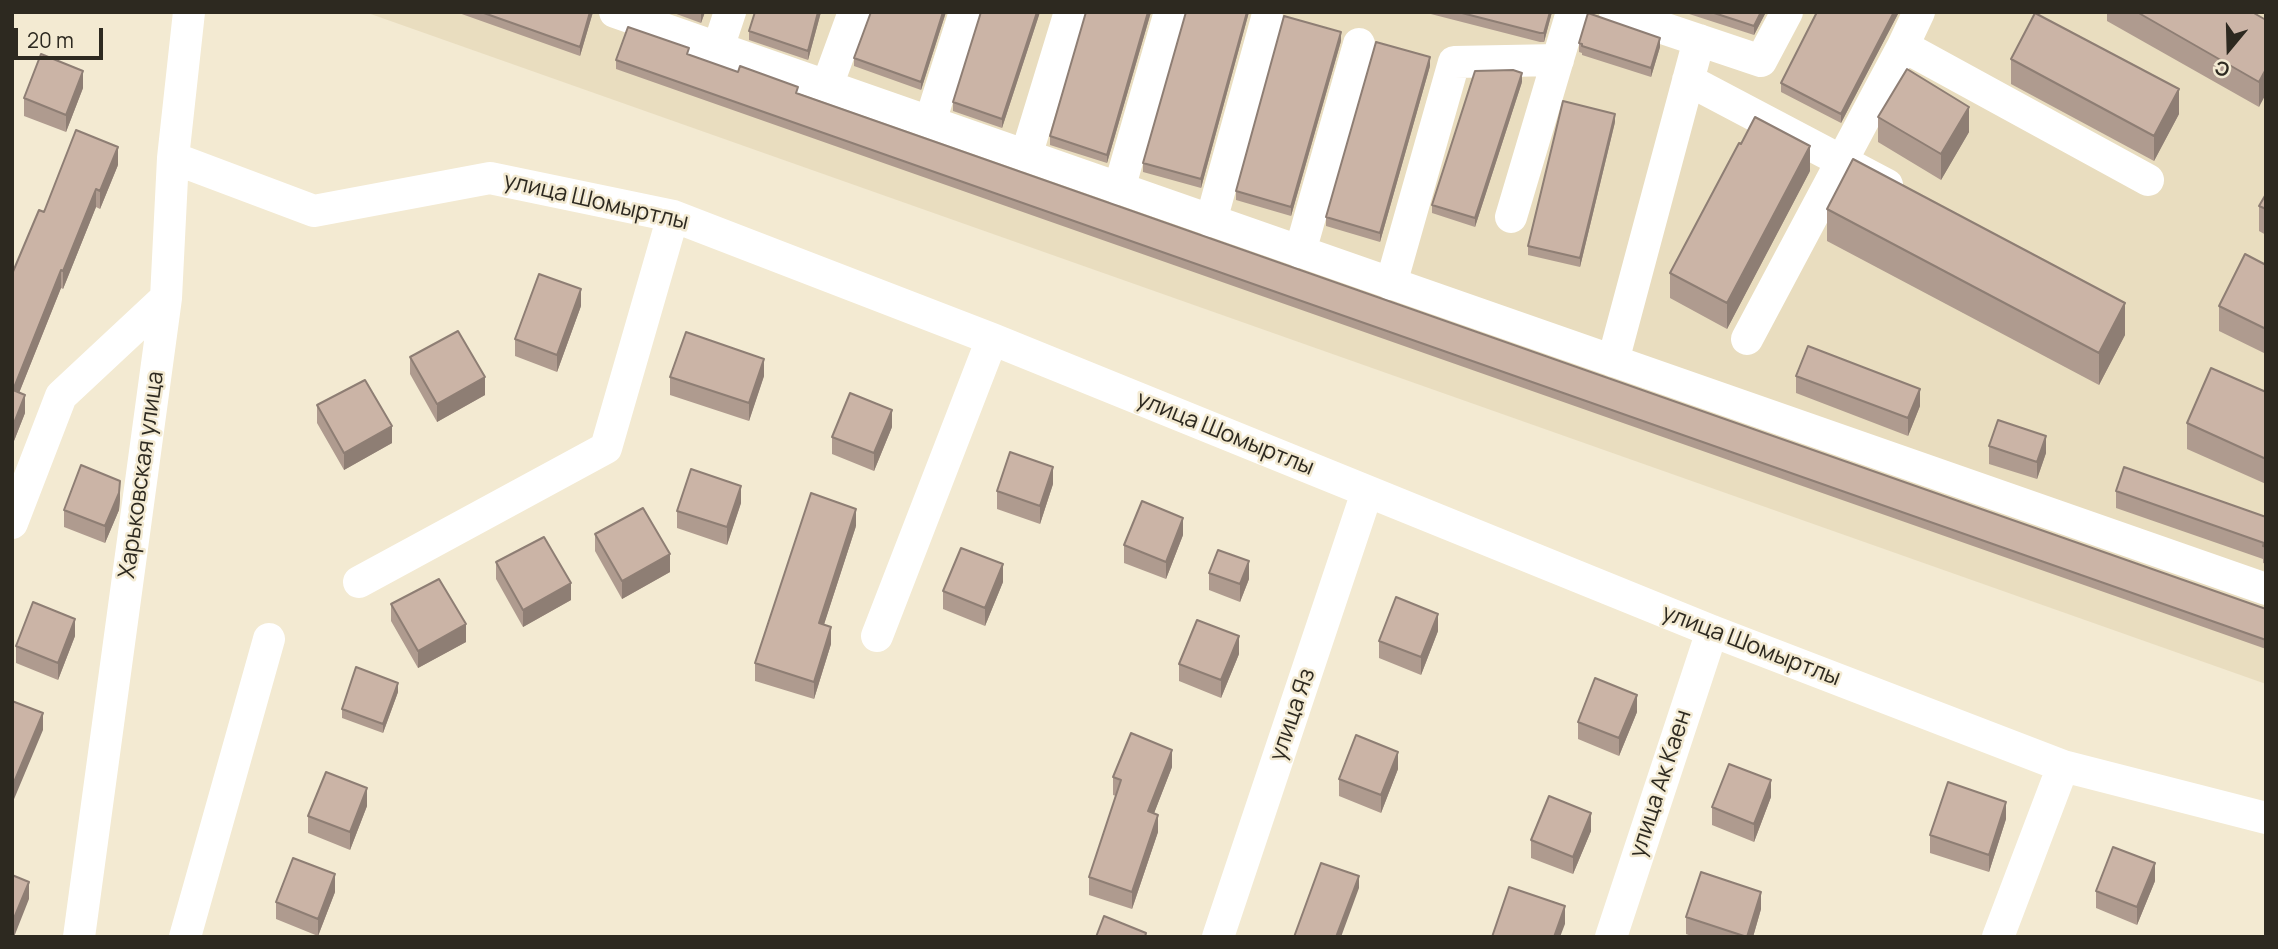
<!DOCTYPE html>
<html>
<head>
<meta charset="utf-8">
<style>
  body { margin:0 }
  #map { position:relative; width:2278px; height:949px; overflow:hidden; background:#f3ead2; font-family:Manrope,sans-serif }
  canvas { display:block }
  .frame { position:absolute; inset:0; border:14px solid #2d2920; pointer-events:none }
  .north { position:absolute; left:2194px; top:14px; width:70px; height:70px; -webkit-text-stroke:5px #f3ead2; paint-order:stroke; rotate:199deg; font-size:19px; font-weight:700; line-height:28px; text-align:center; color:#2d2920 }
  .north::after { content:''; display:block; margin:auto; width:24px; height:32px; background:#2d2920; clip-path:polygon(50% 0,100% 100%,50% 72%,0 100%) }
  .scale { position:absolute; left:14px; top:28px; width:89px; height:32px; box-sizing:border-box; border:4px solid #2d2920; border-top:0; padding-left:9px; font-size:21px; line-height:24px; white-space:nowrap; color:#2d2920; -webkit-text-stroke:5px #f3ead2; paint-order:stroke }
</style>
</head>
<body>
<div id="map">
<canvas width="2278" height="949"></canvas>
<div class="frame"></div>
<div class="north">С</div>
<div class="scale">20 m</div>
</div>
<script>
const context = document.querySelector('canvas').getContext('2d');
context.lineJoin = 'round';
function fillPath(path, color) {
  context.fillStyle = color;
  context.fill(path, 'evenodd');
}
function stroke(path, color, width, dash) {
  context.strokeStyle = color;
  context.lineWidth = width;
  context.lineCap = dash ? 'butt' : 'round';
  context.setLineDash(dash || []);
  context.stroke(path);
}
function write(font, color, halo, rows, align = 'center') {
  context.font = font + ' Manrope,sans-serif';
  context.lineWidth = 5;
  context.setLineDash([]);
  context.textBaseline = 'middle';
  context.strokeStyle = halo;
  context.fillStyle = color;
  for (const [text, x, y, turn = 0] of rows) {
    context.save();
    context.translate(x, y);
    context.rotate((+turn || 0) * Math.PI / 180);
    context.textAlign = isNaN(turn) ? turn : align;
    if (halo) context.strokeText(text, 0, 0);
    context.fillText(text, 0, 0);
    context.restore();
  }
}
const built = new Path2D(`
  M365,12h1901v672z`);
const minor = new Path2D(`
  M615,12l1651,577
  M1615,12l146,49 26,-49
  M1903,46l245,134
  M718,48l12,-36
  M1688,80l199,105
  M827,86l27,-74
  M930,122l35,-110
  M1026,156l44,-144
  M173,158l141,53 176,-33 183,38 319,123 720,292 351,135 203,52
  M1119,189l51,-177
  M1511,217l61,-205
  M1211,221l56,-203
  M1300,252l59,-208
  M1391,284l63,-222 104,-2
  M1747,339l156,-293 16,-34
  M1613,361l86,-321
  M12,523l49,-127 105,-98
  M359,582l247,-134 67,-232
  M877,636l115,-297
  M79,937l87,-639 7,-140 16,-146
  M185,937l84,-298
  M1218,937l149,-445
  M1611,937l101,-306
  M1998,937l65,-171`);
const wall = new Path2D(`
  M456,12h137l-13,44z
  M671,12h34l-4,11z
  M821,12l-13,48 -59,-20v-9z
  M871,12h75l-25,78 -67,-24v-8z
  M981,12h59l-38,116 -49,-17v-9z
  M1151,12l-44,151 -57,-18v-9z
  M1186,12h63l-48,176 -58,-16v-9z
  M1423,12h129l-8,30h-4z
  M1683,12h83l-12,23z
  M1899,12l-58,111 -60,-31v-9z
  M2107,12h145l14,8 -7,87 -152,-86z
  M1341,41l-50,175 -55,-16v-9z
  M1579,43l81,4 -9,30 -69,-22v-2l-3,-1z
  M689,55l1577,554v40l-1650,-580v-9z
  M2011,59l168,55 -25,47 -143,-77z
  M1430,66l-50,176 -54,-16v-9z
  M1522,82l-47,145 -43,-14v-8z
  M83,88l-17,44 -42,-16v-18z
  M1878,117l91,15 -28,48 -63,-38z
  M1615,122l-35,145 -52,-12v-9z
  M118,165l-18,44 -4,-2 -33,82 -2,-1 -42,105 6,20 -13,33v-172l32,-62z
  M1810,171l-83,158 -57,-31v-25z
  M2266,194v41l-7,-4v-25z
  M1827,209l298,126 -26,50 -272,-144z
  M2266,265v89l-47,-23v-25z
  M581,306l-24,66 -42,-16v-17z
  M410,357l75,38 -48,27 -27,-48z
  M764,376l-15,45 -79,-26v-18z
  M1796,376l124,30 -12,30 -112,-43z
  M2266,392v92l-79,-35v-26z
  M317,405l75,38 -48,27 -27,-47z
  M892,427l-18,44 -42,-17v-17z
  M1989,446l57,7 -9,26 -48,-15z
  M1053,484l-13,40 -43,-15v-18z
  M2116,491l150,26v47l-3,-1v-4l-147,-51z
  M120,499l-1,11 -14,33 -41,-16v-17z
  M741,503l-14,42 -50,-17v-17z
  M856,526l-32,98 7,20 -17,55 -59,-18v-18z
  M595,534l75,38 -48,27 -27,-48z
  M1183,535l-17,44 -42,-16v-18z
  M496,562l75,38 -48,27 -27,-48z
  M1209,573l40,6 -9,23 -31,-12z
  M1003,582l-18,44 -42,-17v-18z
  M391,604l75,38 -48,26 -27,-47z
  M1438,631l-17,44 -42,-17v-17z
  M75,636l-17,44 -42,-17v-17z
  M1239,654l-18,44 -42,-17v-17z
  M398,692l-15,41 -41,-15v-9z
  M1637,712l-18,44 -41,-17v-17z
  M1172,767l-18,46 4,19 -26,77 -43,-14v-18l27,-81 -3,-1v-18z
  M1398,769l-17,44 -42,-17v-17z
  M1771,797l-17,45 -42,-17v-18z
  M367,806l-17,44 -42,-17v-17z
  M2006,819l-17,53 -59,-19v-18z
  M1591,831l-18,43 -42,-16v-18z
  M2155,881l-18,44 -41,-17v-17z
  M335,892l-17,44 -42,-17v-17z
  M1761,909l-8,28h-59l-8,-3v-17z`);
const shadedWall = new Path2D(`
  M590,12h3l-13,44v-9z
  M702,12h3l-4,11v-9z
  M818,12h3l-13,48v-9z
  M943,12h3l-25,78v-8z
  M1037,12h3l-38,116v-9z
  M1148,12h3l-44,151v-8z
  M1247,12h2l-48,176v-9z
  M1550,12h2l-8,30v-9z
  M1761,12h5l-12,23v-9z
  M1894,12h5l-58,111v-9z
  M1341,32v9l-50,175v-9z
  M1660,38v9l-9,30v-9z
  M1430,57v9l-50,176v-9z
  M2266,69v25l-7,13v-25z
  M83,71v17l-17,44v-17z
  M1522,73v9l-47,145v-9z
  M2179,89v25l-25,47v-25z
  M1969,107v25l-28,48v-26z
  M1615,114v8l-35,145v-9z
  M1810,146v25l-83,158v-26z
  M118,147v18l-18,44v-18z
  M96,189v18l-33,82v-18z
  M61,270v18l-48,120v-18z
  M581,289v17l-24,66v-17z
  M2125,303v32l-26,50v-32z
  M764,359v17l-15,45v-18z
  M485,377v18l-48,27v-18z
  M1920,389v17l-12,30v-18z
  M25,395v18l-13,33v-18z
  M892,410v17l-18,44v-18z
  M392,426v17l-48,27v-17z
  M2046,436v17l-9,26v-17z
  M1053,467v17l-13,40v-18z
  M120,481v18l-1,11 -14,33v-17z
  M741,486v17l-14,42v-18z
  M856,509v17l-37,114v-17z
  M1183,518v17l-17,44v-17z
  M670,554v18l-48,27v-18z
  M1249,561v18l-9,23v-18z
  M1003,564v18l-18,44v-18z
  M571,583v17l-48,27v-17z
  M1438,614v17l-17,44v-18z
  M75,619v17l-17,44v-17z
  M466,624v18l-48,26v-17z
  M831,627v17l-17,55v-17z
  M1239,636v18l-18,44v-18z
  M398,683v9l-15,41v-9z
  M1637,695v17l-18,44v-18z
  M43,713v17l-31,74v-17z
  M1172,750v17l-24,62v-18z
  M1398,752v17l-17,44v-18z
  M1771,780v17l-17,45v-18z
  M367,788v18l-17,44v-18z
  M2006,802v17l-17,53v-17z
  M1591,813v18l-18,43v-17z
  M1158,815v17l-26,77v-17z
  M2155,863v18l-18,44v-18z
  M335,874v18l-17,44v-17z
  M1359,876v12l-18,49h-5z
  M29,882v17l-15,38h-2v-14z
  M1761,892v17l-8,28h-6z
  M1565,906v18l-5,13h-6z`);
const building = new Path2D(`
  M481,12h109l-10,35z
  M755,12h63l-10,39 -59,-20z
  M871,12h72l-22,70 -67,-24z
  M981,12h56l-35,107 -49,-17z
  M1086,12h62l-41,143 -57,-19z
  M1186,12h61l-46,167 -58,-16z
  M1458,12h92l-6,21h-4z
  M1711,12h50l-7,14z
  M1817,12h77l-53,102 -60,-31z
  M2137,12h115l14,8v49l-7,13z
  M1588,13l72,25 -9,30 -69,-22v-2l-3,-1z
  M2035,13l144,76 -25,47 -143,-77z
  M1284,16l57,16 -50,175 -55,-16z
  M628,27l61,21 -2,6 51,18 2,-6 58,21 -2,6 1470,516v31l-1650,-580z
  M1376,42l54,15 -50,176 -54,-16z
  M41,54l42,17 -17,44 -42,-17z
  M1907,69l62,38 -28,47 -63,-37z
  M1513,70l9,3 -47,145 -43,-13 43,-134z
  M1563,101l52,13 -35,144 -52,-12z
  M1755,117l55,29 -83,157 -57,-30 69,-130 2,1z
  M76,130l42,17 -18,44 -4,-2 -33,82 -2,-1 -48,120 12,5 -13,33v-154l27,-64 5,2z
  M1853,159l272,144 -26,50 -272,-144z
  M2266,194v15l-7,-3z
  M2245,254l21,11v64l-47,-23z
  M539,274l42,15 -24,66 -42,-16z
  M458,331l27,46 -48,27 -27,-47z
  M686,332l78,27 -15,44 -79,-26z
  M1808,346l112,43 -12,29 -112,-42z
  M2211,368l55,24v67l-79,-36z
  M365,380l27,46 -48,27 -27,-48z
  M850,393l42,17 -18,43 -42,-16z
  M1998,420l48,16 -9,26 -48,-16z
  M1010,452l43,15 -13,39 -43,-15z
  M81,465l39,16 -1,12 -14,33 -41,-16z
  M2124,467l142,50v30l-3,-1 1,-3 -148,-52z
  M691,469l50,17 -14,41 -50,-16z
  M811,493l45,16 -37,114 12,4 -17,55 -59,-19z
  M1142,501l41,17 -17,44 -42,-17z
  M643,508l27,46 -48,27 -27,-47z
  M544,537l27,46 -48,27 -27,-48z
  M961,548l42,16 -18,44 -42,-17z
  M1218,550l31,11 -9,23 -31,-11z
  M439,579l27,45 -48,27 -27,-47z
  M1396,597l42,17 -17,43 -42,-16z
  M33,602l42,17 -17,44 -42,-17z
  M1197,620l42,16 -18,44 -42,-16z
  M356,667l42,16 -15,41 -41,-15z
  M1595,678l42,17 -18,43 -41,-16z
  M12,701l31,12 -31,74z
  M1131,733l41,17 -24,61 10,4 -26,77 -43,-15 32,-97 -8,-3z
  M1356,735l42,17 -17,43 -42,-16z
  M1729,764l42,16 -17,44 -42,-17z
  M326,772l41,16 -17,44 -42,-16z
  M1948,782l58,20 -17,53 -59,-20z
  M1549,796l42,17 -18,44 -42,-17z
  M2113,847l42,16 -18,44 -41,-16z
  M293,858l42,16 -17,45 -42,-17z
  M1321,863l38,13 -23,61h-42z
  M1701,872l60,20 -14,45 -61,-20z
  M12,875l17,7 -17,41z
  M1509,887l56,19 -11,31h-62z
  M1104,916l42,17 -1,4h-49z`);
const streetNames = [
  ["улица Шомыртлы",596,202,13],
  ["улица Шомыртлы",1225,434,22],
  ["Харьковская улица",142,475,-82],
  ["улица Шомыртлы",1751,646,21],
  ["улица Яз",1293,715,-71],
  ["улица Ак Каен",1661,784,-72]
];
fillPath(built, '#e9ddbf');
stroke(minor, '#fff', 32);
fillPath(wall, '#af9b8f');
fillPath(shadedWall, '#8e7e74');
fillPath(building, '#cbb4a6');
stroke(building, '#8e7e74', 2);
write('23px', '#2d2920', '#f3ead2', streetNames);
</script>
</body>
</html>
